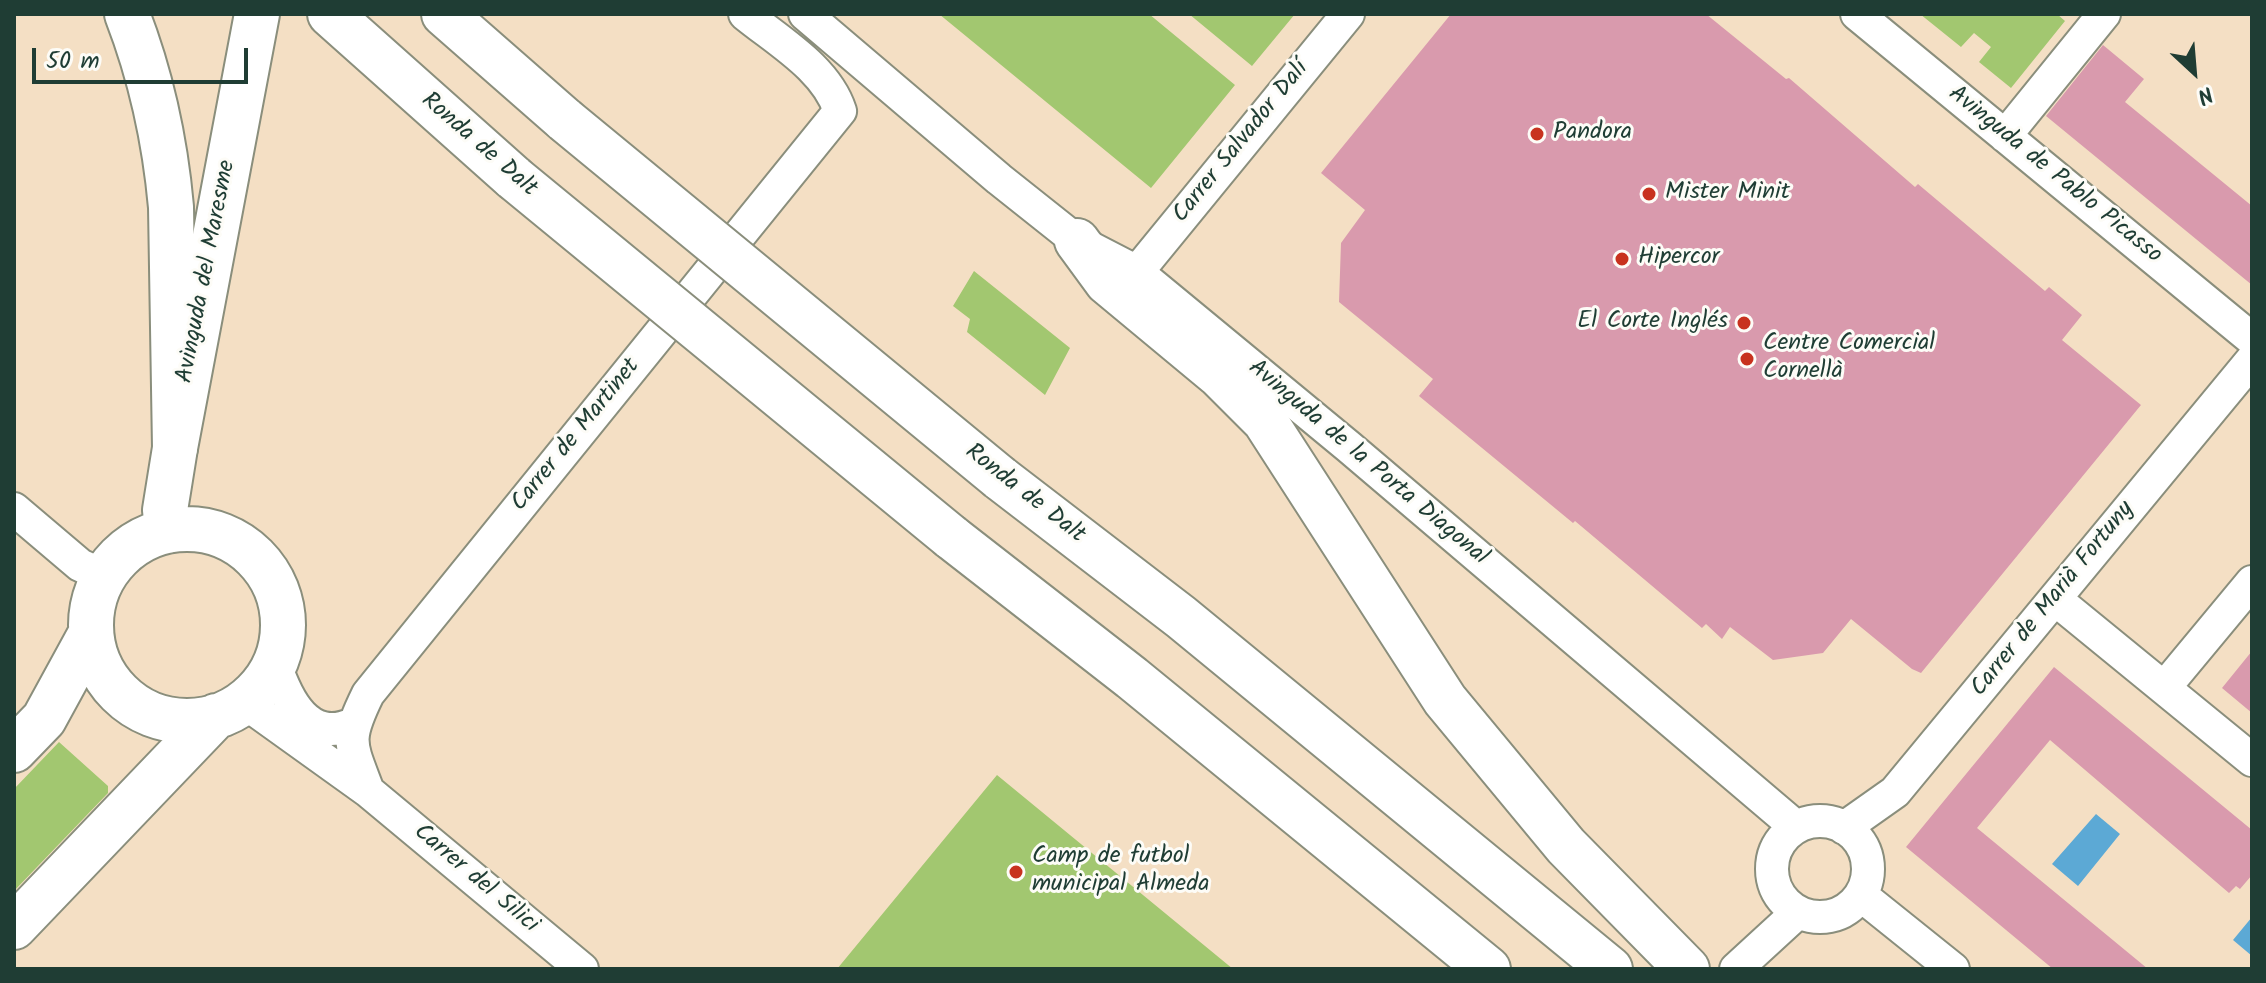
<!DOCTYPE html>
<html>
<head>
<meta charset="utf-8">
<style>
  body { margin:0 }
  #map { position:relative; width:2266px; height:983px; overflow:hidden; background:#f4dfc4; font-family:Kalam,sans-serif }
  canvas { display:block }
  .frame { position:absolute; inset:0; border:16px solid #1f3d34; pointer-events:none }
  .north { position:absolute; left:2154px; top:32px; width:80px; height:80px; -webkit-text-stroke:6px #fdfcf7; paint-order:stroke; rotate:154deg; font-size:22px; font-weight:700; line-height:32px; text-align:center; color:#1f3d34 }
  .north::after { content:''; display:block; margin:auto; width:28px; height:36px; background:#1f3d34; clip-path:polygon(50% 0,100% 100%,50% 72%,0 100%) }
  .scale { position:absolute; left:32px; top:48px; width:216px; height:36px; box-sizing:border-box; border:4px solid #1f3d34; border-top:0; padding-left:10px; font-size:24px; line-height:28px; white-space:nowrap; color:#1f3d34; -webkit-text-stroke:6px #fdfcf7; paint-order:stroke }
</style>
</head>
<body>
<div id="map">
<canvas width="2266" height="983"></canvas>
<div class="frame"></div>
<div class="north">N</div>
<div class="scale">50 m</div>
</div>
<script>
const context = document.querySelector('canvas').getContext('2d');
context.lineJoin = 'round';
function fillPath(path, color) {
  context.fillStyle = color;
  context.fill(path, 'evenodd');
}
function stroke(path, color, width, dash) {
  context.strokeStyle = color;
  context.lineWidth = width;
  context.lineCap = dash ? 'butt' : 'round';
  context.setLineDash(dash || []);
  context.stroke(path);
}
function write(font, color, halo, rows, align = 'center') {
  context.font = font + ' Kalam,sans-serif';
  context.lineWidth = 6;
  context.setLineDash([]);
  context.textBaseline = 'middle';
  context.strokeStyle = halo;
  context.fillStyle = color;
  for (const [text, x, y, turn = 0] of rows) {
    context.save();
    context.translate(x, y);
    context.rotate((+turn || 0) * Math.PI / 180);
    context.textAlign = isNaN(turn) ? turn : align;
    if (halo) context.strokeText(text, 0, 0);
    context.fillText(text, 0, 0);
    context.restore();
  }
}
const green = new Path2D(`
  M939,14h210l86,71 -84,103z
  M1189,14h106l-43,52z
  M1920,14h137l8,7 -54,67 -32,-26 12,-15 -17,-14 -13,14z
  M974,271l96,77 -25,47 -78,-63 3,-13 -17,-13z
  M59,742l49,44v7l-94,98v-102z
  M997,775l236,194h-396z`);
const water = new Path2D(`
  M2096,814l24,20 -42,52 -26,-22z
  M2252,917v39l-19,-16z`);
const building = new Path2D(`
  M1451,14h255l80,65 3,-1 126,109 3,-3 127,107 4,-4 33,28 -20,25 79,65 -220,268 -9,-4 -61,-50 -28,34 -50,7 -43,-33 -8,12 -16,-15 -4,4 -127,-107 -2,2 -154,-127 14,-17 -94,-77 2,-59 24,-33 -44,-37z
  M2103,45l41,34 -19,23 127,104v79l-206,-169z
  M2252,651v62l-30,-25z
  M2054,667l198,163v45l-12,14 -4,-3 -7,7 -179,-153 -73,88 171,141h-95l-147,-122z`);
const street = new Path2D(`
  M805,14l194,165 78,62 60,31 212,175 447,380
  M1857,14l395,325
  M2005,136l99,-122
  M1137,272l211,-258
  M14,509l66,56 24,11
  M2055,599l197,161
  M275,664c12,36 33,80 78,60
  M2164,688l88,-106
  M244,702l124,89 214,178
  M368,791c-18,-48 -23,-50 0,-97l472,-583c-14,-43 -62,-70 -95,-97
  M1772 869a48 48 0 1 1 96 0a48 48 0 1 1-96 0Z
  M1844,828l51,-36 357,-432
  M1862,896l91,73
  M1736,969l61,-56`);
const secondary = new Path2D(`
  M91 625a96 96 0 1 1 192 0a96 96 0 1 1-192 0Z
  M167,531l-2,-21 10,-62 82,-434
  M14,750l30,-31 47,-86
  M14,927l202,-211`);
const highway = new Path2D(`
  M127,14c24,62 38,126 44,193l4,241
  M330,14l184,164
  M444,14l121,106
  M1077,241l30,41 112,93 46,46 180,279 121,146 121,123
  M1000,478l181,139 429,352
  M951,537l181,141 356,291`);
const highwayBridge = new Path2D(`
  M565,120l435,358
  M514,178l437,359`);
const markers = [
  [1537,134,8,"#c8321e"],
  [1649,194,8,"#c8321e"],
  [1622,259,8,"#c8321e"],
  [1744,323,8,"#c8321e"],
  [1747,359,8,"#c8321e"],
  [1016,872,8,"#c8321e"]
];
const poiNames = [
  ["Pandora",1553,134],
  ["Mister Minit",1665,194],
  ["Hipercor",1638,259],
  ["El Corte Inglés",1728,323,"right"],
  ["Centre Comercial",1763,345],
  ["Cornellà",1763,373],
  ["Camp de futbol",1032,858],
  ["municipal Almeda",1032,886]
];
const streetNames = [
  ["Carrer Salvador Dalí",1242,143,-51],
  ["Ronda de Dalt",478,146,41],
  ["Avinguda de Pablo Picasso",2054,176,39],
  ["Avinguda del Maresme",208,272,-79],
  ["Carrer de Martinet",577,436,-51],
  ["Avinguda de la Porta Diagonal",1367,464,40],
  ["Ronda de Dalt",1024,495,38],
  ["Carrer de Marià Fortuny",2054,600,-51],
  ["Carrer del Silici",475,880,40]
];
fillPath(green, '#a2c770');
fillPath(water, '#5ca9d5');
fillPath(building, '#d99aad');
stroke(street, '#8a8e7c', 36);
stroke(secondary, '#8a8e7c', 48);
stroke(highway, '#8a8e7c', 48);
stroke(street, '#fff', 32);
stroke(secondary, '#fff', 44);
stroke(highway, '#fff', 44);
stroke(highwayBridge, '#8a8e7c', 48, []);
stroke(highwayBridge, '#fff', 44);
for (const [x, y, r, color] of markers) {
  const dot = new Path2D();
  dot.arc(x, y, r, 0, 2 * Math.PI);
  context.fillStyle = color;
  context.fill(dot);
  stroke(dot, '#fdfcf7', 3);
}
write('24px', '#1f3d34', '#fdfcf7', poiNames, 'left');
write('24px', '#1f3d34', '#fdfcf7', streetNames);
</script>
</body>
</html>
